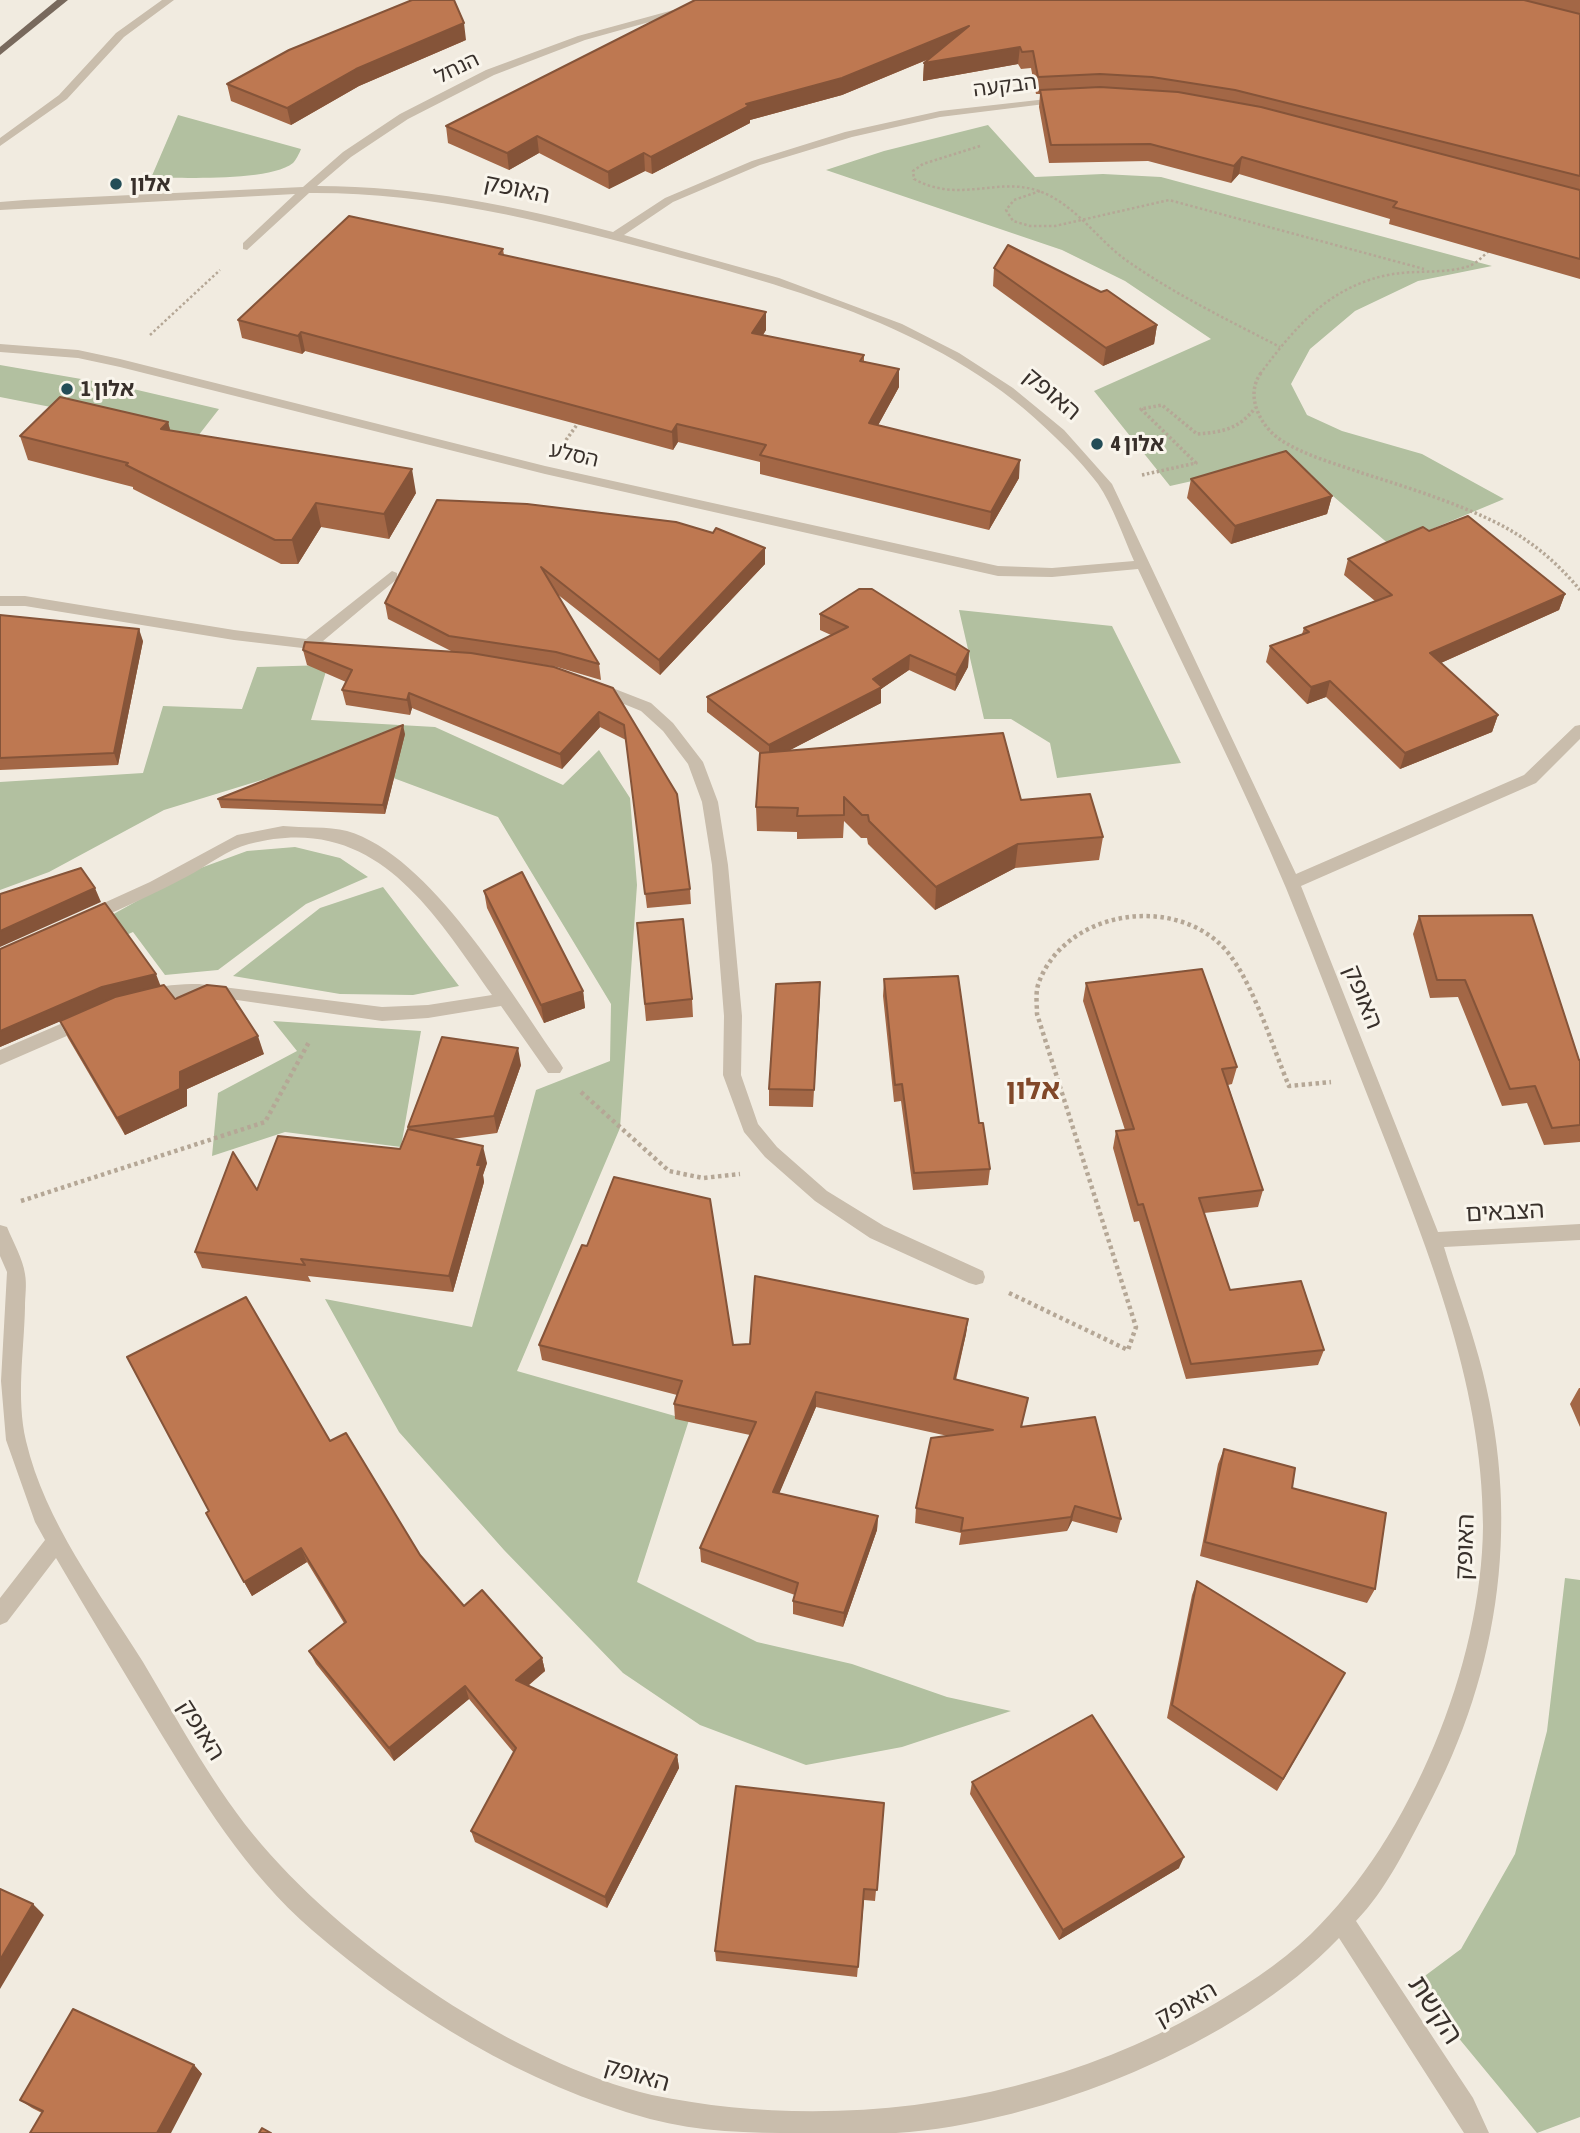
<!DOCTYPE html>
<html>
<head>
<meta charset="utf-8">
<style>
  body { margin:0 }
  canvas { display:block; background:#f1ebe0 }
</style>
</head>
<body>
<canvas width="1580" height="2133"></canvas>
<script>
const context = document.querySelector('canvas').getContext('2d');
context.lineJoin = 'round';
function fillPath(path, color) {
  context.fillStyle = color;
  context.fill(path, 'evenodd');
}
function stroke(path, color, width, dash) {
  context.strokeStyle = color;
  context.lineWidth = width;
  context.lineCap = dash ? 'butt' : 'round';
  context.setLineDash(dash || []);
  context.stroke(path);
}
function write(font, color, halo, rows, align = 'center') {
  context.font = font + ' "Asap Condensed","Noto Sans Hebrew",sans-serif';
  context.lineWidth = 6;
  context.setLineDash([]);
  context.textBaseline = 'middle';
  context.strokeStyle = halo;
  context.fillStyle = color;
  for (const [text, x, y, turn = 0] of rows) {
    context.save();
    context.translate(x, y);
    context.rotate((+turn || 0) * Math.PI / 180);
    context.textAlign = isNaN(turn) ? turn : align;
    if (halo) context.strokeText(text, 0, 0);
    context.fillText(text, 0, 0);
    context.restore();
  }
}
const green = new Path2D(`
  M178,115l123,34c-2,5 -5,11 -8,14 -24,19 -110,14 -142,15z
  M988,125l47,52 68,-3 58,3 331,89 -74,15 -63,30 -45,38 -19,35 16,31 35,16 80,23 82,45 -113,47 -101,-87 -120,27 -76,-95 117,-52 -86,-58 -63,-31 -236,-80 58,-19z
  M0,365l116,20 103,24 -21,27 -198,-39z
  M959,610l153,16 69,137 -124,15 -7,-35 -39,-24h-27z
  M328,665l-17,55 124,7 128,58 36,-35 31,48 7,87 -17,243 -103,243 172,49 -52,162 120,60 95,22 95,33 64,14 -109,36 -96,18 -106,-40 -77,-52 -119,-123 -105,-118 -74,-133 147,28 64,-237 74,-29 1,-57 -113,-187 -110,-41 -97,-5 -127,39 -115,62 -49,18v-108l143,-9 20,-67 79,3 15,-42z
  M295,847l45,11 28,19 -62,27 -88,66 -53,5 -32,-43 -133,58v-20l76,-35 111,-62 60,-22z
  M383,887l76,99 -46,9 -73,-1 -107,-18 87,-68z
  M273,1021l148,10 -20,116 -116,-15 -73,24 6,-63 79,-42z
  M1565,1578l15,2v537l-43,16 -123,-149 47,-35 54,-95 32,-123z`);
const pathFar2 = new Path2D(`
  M980,146l-57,18 -10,7 1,8c47,26 86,-5 130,14 33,14 54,47 82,67 48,34 102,60 154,87
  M1040,191l-26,9 -8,10 7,11 17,5h25l114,-26 255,69
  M150,335l70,-65
  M1260,374c36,-48 70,-89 133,-100 24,-4 53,0 76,-8 7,-2 15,-11 21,-16`);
const pathFar1 = new Path2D(`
  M1261,373c-16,21 -2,51 17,65 24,17 56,25 84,35 44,14 89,28 131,48 35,17 62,39 87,69
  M566,440l13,-18
  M1142,475l54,-12 -55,-54 21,-4 35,29c26,-2 42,-5 58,-26`);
const path = new Path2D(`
  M581,1092l88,79 34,7 37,-4
  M21,1201l244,-79 44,-80
  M1009,1293l119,57 8,-23 -99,-313c0,-10 -2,-22 2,-32 26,-69 127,-87 180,-39 31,28 53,103 70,143l42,-4`);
const minor = new Path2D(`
  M162,0h12l-50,37 -57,62 -67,47v-8l59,-43 57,-62z
  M710,0h18l-143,40 -91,35 -86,44 -57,38 -34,29c102,0 198,20 296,46l52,-34 87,-37 93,-29 95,-21 125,-14v4l-4,1 -121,15 -88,20 -92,28 -87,37 -49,33 155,43 123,46 57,29 54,35 51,42 48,54 184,390 228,-99 51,-49 5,-1v14l-44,44 -235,103 137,346 142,-8v16l-136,7c11,37 25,74 35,111 43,156 23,310 -53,452 -20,38 -40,80 -70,111l117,177 16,35h-25l-125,-195c-100,106 -299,186 -443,195 -32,0 -64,0 -96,0 -50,0 -101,-1 -150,-14 -124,-34 -241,-105 -338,-189 -66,-57 -113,-134 -158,-208 -33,-55 -66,-109 -98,-164l-49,64 -7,3v-27l45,-58 -10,-18 -29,-82 -5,-59 6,-109 -7,-16v-31l7,2c6,15 16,32 18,47 2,11 0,22 0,33 -1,45 -9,90 1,134 19,81 74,152 117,221 37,62 72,128 119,183 89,104 255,218 390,250 183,38 388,9 550,-84 38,-22 77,-46 109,-77 100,-96 171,-270 172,-408 0,-145 -59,-286 -111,-419 -29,-73 -56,-146 -86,-219 -45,-108 -99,-213 -148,-319l-86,8 -54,-1 -453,-102 -425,-107 -42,-9 -78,-6v-8l78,6 42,9 425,107 453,100 54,2 82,-7c-11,-25 -21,-55 -36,-77 -12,-16 -28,-33 -43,-47 -106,-107 -261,-149 -403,-187 -114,-30 -224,-58 -343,-57l-62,57 -4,-1v-6l52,-49 -295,16v-8l25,-2 278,-13 40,-35 57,-38 86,-44 92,-34z
  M392,571l5,2v6l-74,62 10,2 2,3 -7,5 -94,-11 -209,-34h-25v-10h25l209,34 72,9z
  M597,682l54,21 22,20 30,39 15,40 10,63 14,151 -1,59 17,49 19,23 50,44 57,35 99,45 2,6 -2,6 -7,2 -7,-2 -99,-45 -55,-37 -50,-44 -21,-25 -21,-57 1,-59 -12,-151 -10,-63 -14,-38 -25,-33 -22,-20 -49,-20 -2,-4z
  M283,826c20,2 45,0 64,5 83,24 164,163 213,232l3,5 -3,5h-12l-47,-67 -73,12 -46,3 -152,-22 -31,-2h-27l-23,6 -6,-2 -3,-5 3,-5c19,-6 37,-7 56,-7l183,23 46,-2 64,-10c-61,-87 -119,-184 -243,-151 -21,5 -42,22 -61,32 -30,16 -61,30 -92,44l-6,2 -8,-6 2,-4 66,-30 87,-47z
  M86,1013l6,2 3,5 -3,5 -92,40v-15z`);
const major = new Path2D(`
  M57,0h11l-68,55v-8z`);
const wall = new Path2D(`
  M695,0h885v279l-191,-55 1,-5 -151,-45 -8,9 -83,-22 -99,2 -10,-56 1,-13h-4l-5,-26 -10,1 -3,-5 -95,17 1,-18 5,-4 -87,36 -92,25v3l-98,51 -7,-3 -36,18 -70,-36 -30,17 -61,-27 -2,-17z
  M466,40l-107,46 -68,39 -60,-24 -4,-17z
  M503,249l1,6 262,75 -3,5 101,20v7l35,7v18l-21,38 141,53 -30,52 -229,-56v-12l-82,-20 -5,8 -368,-99 -3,3 -60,-16 -4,-18z
  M994,268l163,57 -3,19 -51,22 -110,-80z
  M168,422l2,8 246,63 -27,46 -68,-12 -23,37h-17l-148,-75v-2l-105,-27 -8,-24z
  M1191,479l141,17 -5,18 -96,30 -44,-46z
  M437,500l276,33 52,15v16l-105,111 -103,-81 42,70 2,16 -44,-13 -44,-7 100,28 77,201 1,15 -44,4 -21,-168 -26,-13 -38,42 -150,-61 -2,7 -64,-10 -4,-15 4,-8 -39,-17 -4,-15 161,3 -13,-2 -63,-32 -3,-16z
  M1429,531l136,63 -6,16 -118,53 57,52 -6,17 -92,37 -74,-72 -19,7 -41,-42 4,-16 32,-12 2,-6 71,-27 -31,-26 4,-16z
  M820,614l149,37 -1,16 -13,24 -46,-21 -28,19v14l-93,48 233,49 82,37 -4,23 -84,8 -80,42 -67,-66 -1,-6h-6l-17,-17 -1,17 -46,1v-7l-40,-1 -1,-24 4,-54 -53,-41v-15l124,-62 -11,-5z
  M0,615l143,26 -25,124 -118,5z
  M405,734l-20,80 -164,-6 -3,-9z
  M484,891l99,100 2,17 -41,15 -57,-115z
  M1419,916l160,144h1v82l-36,3 -17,-42 -25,3 -44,-109 -28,1 -17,-64z
  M637,923l55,76 1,18 -47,4z
  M0,949l160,37 15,13 89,55 -77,35v17l-62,29 -57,-97 -8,-17 -60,26z
  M884,979l95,144 11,46 -2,16 -75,5 -12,-89 -7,1 -11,-106z
  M820,982l-7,125 -44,-1v-17z
  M1086,983l151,84 -5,17 -4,1 35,105 -5,17 -54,6 26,77 94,60 -6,15 -132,14 -47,-158 -5,1 -21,-74 3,-17 9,-1 -42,-129z
  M521,1065l-24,68 -45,6 35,24 -4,12 1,7 -31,110 -145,-16 3,6 -109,-14 -7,-16 62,-62 143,-41 9,-20 -1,-2z
  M968,1319l-2,15 -10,46 66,47 99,92 -4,14 -45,-12 -5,10 -108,14 2,-12 -46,-10 1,-15 32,-72 -132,-29 -37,86 99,23 -1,14 -34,97 -50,-13v-13l2,-6 -94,-33 -1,-14 50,-113 -75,-16 -1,-15 3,-9 -135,-35 -3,-15 211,-1z
  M1579,1388h1v39l-10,-23z
  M330,1441l90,114 44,51 78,52 3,13 -17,15 149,69 2,13 -72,140 -132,-66 -4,-11 43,-78 -45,-54 -75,62 -78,-97 -7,-13 35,-28 -37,-61 -55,34 -46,-83z
  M1224,1449l68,39 83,101 -8,14 -167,-47 18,-92z
  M1197,1581l148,92 -68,118 -110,-73 25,-123z
  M972,1782l207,86 -120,72 -89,-146z
  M884,1803l-9,98 -11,-1 -7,77 -141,-16 -1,-10z
  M194,2065l8,9 -160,39 -10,-5 -12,-8z`);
const shadedWall = new Path2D(`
  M464,23l2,17 -107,46 -68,39 -4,-17 69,-39z
  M969,26l-2,17 -125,52 -92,25v3l-98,51 -1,-17 95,-53z
  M1020,47l-2,17 -95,17 1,-18z
  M537,136l2,17 -30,17 -2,-17z
  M644,153l1,18 -36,18 -1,-17z
  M1242,157l-3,17 -8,9 3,-17z
  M766,312v18l-14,21v-18z
  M1157,325l-3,19 -51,22 3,-18z
  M301,332l4,19 -3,3 -4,-18z
  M899,369v18l-30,55v-19z
  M168,422l6,24 -13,-17z
  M677,424l1,18 -5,8 -1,-18z
  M1020,460l-1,18 -30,52 2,-18z
  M412,469l4,24 -27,46 -5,-25z
  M1332,496l-5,18 -96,30 4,-18z
  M316,503l5,24 -23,37 -6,-24z
  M765,548v16l-105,111 -1,-15z
  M1565,594l-6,16 -134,60 5,-17z
  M139,629l4,12 -25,124 -4,-12z
  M969,651l-1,16 -13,24 1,-16z
  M910,655l-1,15 -28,19v14l-112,58v-16z
  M1330,681l-4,16 -19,7 4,-17z
  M409,693l3,15 -2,7 -3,-15z
  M599,712l1,15 -38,42 -2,-15z
  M1498,715l-6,17 -92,37 5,-16z
  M403,725l2,9 -20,80 -2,-9z
  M1018,844l-3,24 -80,42 1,-23z
  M95,888l6,14 -101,45v-16z
  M156,974l5,13 -53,14 -108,46v-16l102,-44z
  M820,982v17l-7,108 1,-17z
  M583,991l2,17 -41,15 -3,-18z
  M258,1036l6,18 -77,35v17l-62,29 -8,-17 63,-46z
  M518,1048l3,17 -24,68 -3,-17z
  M483,1146l4,17 -4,12 1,7 -31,110 -4,-16 28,-111z
  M968,1319l-2,15 -14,60 2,-15z
  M816,1392v15l-42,99 -1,-14z
  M1075,1506l-3,15 -5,10 4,-14z
  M878,1516l-1,14 -34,97 1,-14z
  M301,1548l6,14 -55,34 -8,-14z
  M542,1658l3,13 -26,22 -3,-13z
  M465,1686l4,13 -75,62 -5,-13z
  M677,1755l2,13 -72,140 -2,-11z
  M1184,1857l-5,11 -120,72 4,-10z
  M33,1904l11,11 -44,74v-29z
  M194,2065l8,9 -31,59h-14z`);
const building = new Path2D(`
  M412,0h42l10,23 -108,46 -69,39 -60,-24 62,-34z
  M695,0h829l56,14v162l-345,-86 -83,-13 -52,-3 -62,3 -5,-26 -11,1 -2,-5 -96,16 45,-37 -127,52 -96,26 3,2 -98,51 -7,-4 -36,19 -71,-36 -30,17 -61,-27z
  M1100,87l78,5 83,15 319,83v69l-187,-52 4,-5 -155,-45 -8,9 -84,-22 -99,1 -11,-55z
  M349,216l154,33 -4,5 267,58 -14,21 112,22 -4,6 39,8 -30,54 151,37 -29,52 -231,-57 6,-10 -89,-21 -5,8 -371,-100 -3,4 -60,-16z
  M1008,245l93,47 6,-2 50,35 -51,23 -112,-80z
  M60,397l108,25 -7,7 251,40 -28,45 -68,-11 -24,37h-17l-149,-75 2,-2 -108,-27z
  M1286,451l46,45 -97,30 -44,-47z
  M437,500l90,4 149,18 37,11 3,-5 49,20 -106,112 -118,-93 58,97 -43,-12 -107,-16 -64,-33z
  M1468,516l97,78 -135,59 68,62 -93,38 -75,-72 -19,6 -41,-41 39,-14 -5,-4 88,-33 -44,-36 75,-32 6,4z
  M859,589h13l97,62 -13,24 -46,-20 -37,24 9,8 -113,58 -62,-48 141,-70 -28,-13z
  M0,615l139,14 -25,124 -114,5z
  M305,642l166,11 83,14 59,21 64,106 13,95 -45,5 -21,-169 -25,-13 -39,42 -151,-61 -2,7 -65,-10 10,-20 -49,-20z
  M403,725l-20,80 -165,-6 101,-40z
  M1003,733l18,67 69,-6 13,43 -85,7 -82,43 -67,-66 -1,-6h-6l-18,-18v18l-47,1 1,-8 -42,-1 4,-54z
  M81,868l14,20 -95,43v-37z
  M522,872l61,119 -42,14 -57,-114z
  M105,903l51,71 -54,13 -102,44v-82z
  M1532,915l47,145h1v65l-28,3 -17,-42 -25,3 -45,-109h-28l-18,-64z
  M683,919l9,80 -47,5 -8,-81z
  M1202,969l35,98 -15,2 41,121 -64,8 31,92 71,-9 23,69 -133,14 -48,-160 -5,1 -22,-74 18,-2 -48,-146z
  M958,976l21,147h4l7,46 -76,4 -12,-89 -7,1 -11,-106z
  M820,982l-6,108 -45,-1 7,-105z
  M164,985l11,14 32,-14 19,2 32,49 -78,36v17l-63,29 -57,-97 55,-24z
  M442,1037l76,11 -24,68 -86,11z
  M408,1129l75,17 -6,19h4l-32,111 -148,-17 4,6 -110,-13 38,-100 24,38 21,-54 122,13z
  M614,1177l96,22 23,146 17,-1 5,-68 213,43 -14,60 74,19 -7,29 74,-10 26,102 -46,-13 -4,11 -110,14 2,-13 -47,-10 15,-70 62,-8 -177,-38 -43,100 105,24 -34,97 -51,-12 5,-18 -98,-35 56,-126 -82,-18 8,-23 -143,-36 43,-100 5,1z
  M246,1297l84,144 16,-8 74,122 44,51 18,-16 60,68 -26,22 161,75 -72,142 -134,-66 45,-83 -51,-62 -76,62 -80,-97 37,-29 -45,-74 -57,34 -38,-69 3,-2 -82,-154z
  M1224,1449l71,19 -3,20 94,25 -11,76 -170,-47z
  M1197,1581l148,92 -62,106 -111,-74z
  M1092,1715l92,142 -121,73 -91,-148z
  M736,1786l148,17 -7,87 -13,-1 -6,78 -143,-16z
  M0,1889l33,15 -33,56z
  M73,2009l121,56 -37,68h-127l13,-22 -23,-11z
  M262,2128l9,5h-12z`);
const markers = [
  [116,184,7,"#234d57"],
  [67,389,7,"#234d57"],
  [1097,444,7,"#234d57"]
];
const farStreetnames = [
  ["הנחל",457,68,-26],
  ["הבקעה",1005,86,-7],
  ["הסלע",574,455,13]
];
const farPoinames = [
  ["אלון",130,184],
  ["אלון 1",81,389],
  ["אלון 4",1111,444]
];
const streetNames = [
  ["האופק",517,189,12],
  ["האופק",1052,394,40],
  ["האופק",1363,997,68],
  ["הצבאים",1505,1212,-3],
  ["האופק",1465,1547,-88],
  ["האופק",201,1730,58],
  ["האופק",1186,2004,-29],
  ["האופק",637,2075,16]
];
const quarterNames = [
  ["אלון",1033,1090]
];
const nearStreetnames = [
  ["הקשת",1435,2010,57]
];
fillPath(green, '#b2c0a0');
stroke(pathFar2, '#b5a796', 2.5, [2.5, 2.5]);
stroke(pathFar1, '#b5a796', 3.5, [2.5, 2.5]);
stroke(path, '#b5a796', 4.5, [3.5, 3.5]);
fillPath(minor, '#c9bdac');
fillPath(major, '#78695d');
fillPath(wall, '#a36746');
fillPath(shadedWall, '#855439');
fillPath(building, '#be7851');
stroke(building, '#855439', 2);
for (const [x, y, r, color] of markers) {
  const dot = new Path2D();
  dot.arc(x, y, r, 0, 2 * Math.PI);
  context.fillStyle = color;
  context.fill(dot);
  stroke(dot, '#f9f5ec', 2.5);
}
write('21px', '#38302b', '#f9f5ec', farStreetnames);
write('bold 21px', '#38302b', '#f9f5ec', farPoinames, 'left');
write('24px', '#38302b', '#f9f5ec', streetNames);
write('bold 28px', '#814829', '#f9f5ec', quarterNames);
write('28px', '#38302b', '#f9f5ec', nearStreetnames);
</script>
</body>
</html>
